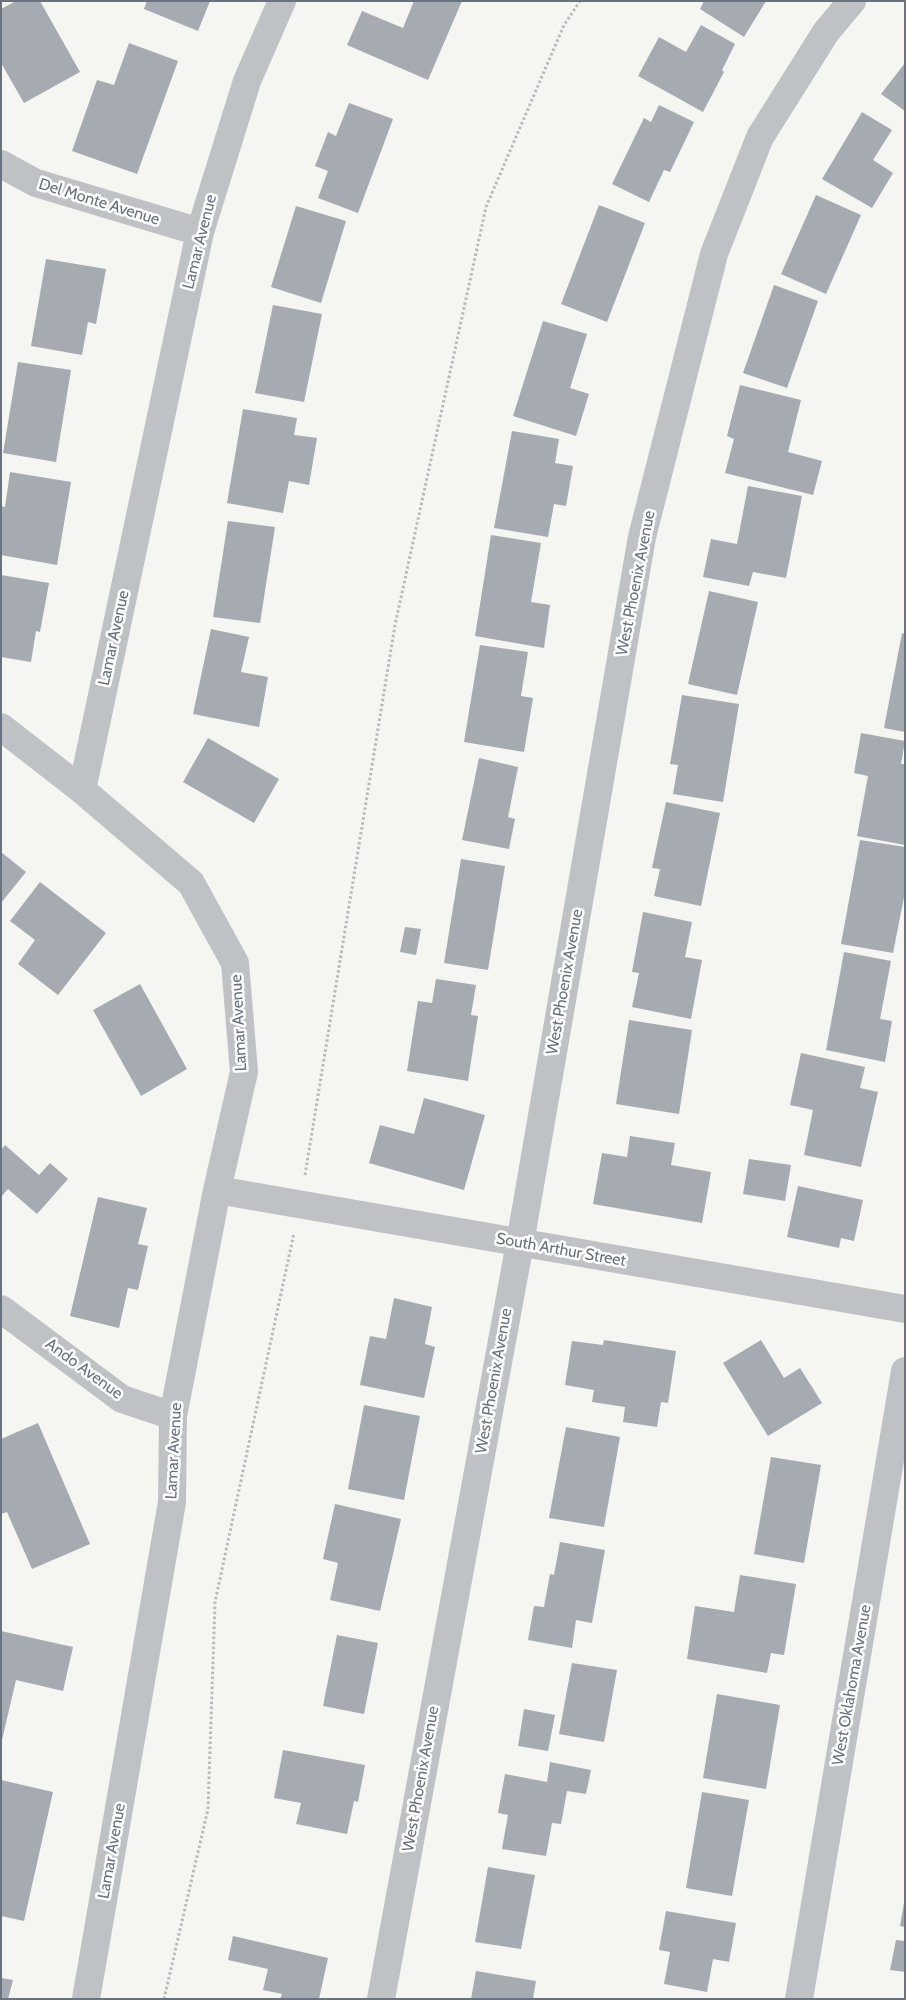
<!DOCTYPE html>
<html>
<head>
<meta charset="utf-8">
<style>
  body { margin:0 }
  #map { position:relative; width:906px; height:2000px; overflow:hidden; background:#f5f5f2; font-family:Cabin,sans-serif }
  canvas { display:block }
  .frame { position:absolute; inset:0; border:2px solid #68737f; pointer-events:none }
</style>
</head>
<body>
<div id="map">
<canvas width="906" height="2000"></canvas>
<div class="frame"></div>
</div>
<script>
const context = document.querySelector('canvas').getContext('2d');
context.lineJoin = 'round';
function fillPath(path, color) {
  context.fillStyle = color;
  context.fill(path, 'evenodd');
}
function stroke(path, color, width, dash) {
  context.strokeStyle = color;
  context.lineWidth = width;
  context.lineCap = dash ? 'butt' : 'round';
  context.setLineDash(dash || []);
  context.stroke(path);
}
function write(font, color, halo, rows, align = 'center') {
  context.font = font + ' Cabin,sans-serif';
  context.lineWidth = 5;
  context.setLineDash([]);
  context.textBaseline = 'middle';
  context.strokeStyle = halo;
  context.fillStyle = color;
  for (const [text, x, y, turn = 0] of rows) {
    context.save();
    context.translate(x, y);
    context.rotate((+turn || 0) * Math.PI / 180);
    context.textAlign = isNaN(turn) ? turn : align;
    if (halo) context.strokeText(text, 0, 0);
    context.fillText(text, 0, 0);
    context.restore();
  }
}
const building = new Path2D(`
  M16,1h24l40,71 -56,31 -23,-40v-54z
  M147,1h63l-12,30 -54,-22z
  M414,1h48l-34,79 -81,-35 15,-34 41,17z
  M704,1h62l-22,36 -44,-28z
  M701,25l34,19 -13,26 2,2 -21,40 -65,-36 21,-39 27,15z
  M129,43l49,18 -41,113 -65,-23 25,-71 17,5z
  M905,63v48l-24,-17z
  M349,103l44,16 -35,94 -40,-15 10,-27 -13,-5 13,-34 8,4z
  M659,105l35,17 -24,50 -6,-2 -15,32 -37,-18 32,-66 7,4z
  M862,112l30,18 -19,30 20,13 -21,35 -50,-29z
  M816,195l45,20 -35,79 -45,-20z
  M599,205l46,18 -38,99 -46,-18z
  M296,206l50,15 -25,82 -50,-16z
  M46,259l60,10 -10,55 -8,-2 -6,33 -51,-9z
  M774,285l44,16 -31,87 -44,-15z
  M273,305l49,9 -18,88 -49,-9z
  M543,321l44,13 -17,54 19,6 -13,42 -63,-20z
  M18,362l53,8 -15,92 -53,-9z
  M740,385l61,15 -13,52 34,9 -9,34 -88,-22 9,-34 -7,-3z
  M243,409l54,9 -3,17 23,3 -8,47 -20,-4 -6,32 -56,-10z
  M512,431l47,8 -4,24 18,3 -7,40 -12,-2 -6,33 -54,-9z
  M10,472l61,10 -14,83 -56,-10v-49l4,1z
  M748,486l54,10 -16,82 -33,-6 -4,14 -46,-9 8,-38 26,5z
  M228,521l47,6 -15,96 -47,-6z
  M491,535l50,8 -10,59 19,3 -6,43 -69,-12z
  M1,575l48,8 -9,49 -4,-1 -5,31 -30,-5z
  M709,591l49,11 -21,93 -49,-11z
  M211,629l38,8 -8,35 27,5 -9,50 -66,-13z
  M902,633l3,1v98l-21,-4z
  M480,645l48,7 -7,44 12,2 -9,54 -60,-10z
  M682,695l57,9 -16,98 -50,-8 5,-29 -8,-1z
  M861,733l44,8 -4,23h4v81l-48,-9 11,-60 -14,-3z
  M208,738l71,41 -25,44 -71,-41z
  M479,758l39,9 -10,50 7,2 -6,30 -47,-9z
  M666,802l54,11 -19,93 -47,-10 6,-27 -8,-1z
  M860,840l45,7v45l-12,61 -52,-9z
  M1,852l25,20 -25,31z
  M461,859l44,7 -17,104 -44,-7z
  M40,882l66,51 -48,62 -40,-31 17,-24 -25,-19z
  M643,912l49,10 -7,35 17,3 -11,59 -59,-12 7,-34 -7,-1z
  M405,927l16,2 -5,26 -16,-3z
  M844,952l47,9 -11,58 12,2 -7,41 -59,-12z
  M436,979l40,6 -5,30 7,1 -10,65 -61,-10 11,-70 14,2z
  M140,984l47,85 -46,27 -48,-86z
  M629,1020l63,10 -13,84 -63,-10z
  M801,1053l64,14 -5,21 18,4 -17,75 -57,-12 9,-45 -23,-5z
  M424,1098l61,17 -21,75 -95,-27 11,-38 34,9z
  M630,1136l45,7 -4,22 40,7 -9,51 -109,-19 9,-51 25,4z
  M5,1145l34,30 11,-12 18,16 -31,35 -29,-25 -7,8v-47z
  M749,1159l42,6 -6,36 -42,-7z
  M798,1186l65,14 -9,41 -13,-3 -2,10 -52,-11z
  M98,1197l49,11 -9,36 10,2 -10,44 -10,-2 -9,40 -49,-12z
  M394,1298l38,9 -7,37 10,3 -11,51 -64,-13 10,-49 16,3z
  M604,1340l72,11 -8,52 -7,-1 -4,25 -34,-5 2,-15 -33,-5 2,-12 -29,-5 7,-44 31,4z
  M761,1340l23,38 16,-10 22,35 -54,33 -45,-73z
  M364,1405l56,11 -16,84 -56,-11z
  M38,1423l52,121 -58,25 -25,-57 -6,2v-75z
  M566,1427l54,10 -16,90 -55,-9z
  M771,1457l50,8 -17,98 -50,-9z
  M335,1504l66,15 -21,92 -50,-11 8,-37 -15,-4z
  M560,1542l45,8 -13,73 -16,-3 -4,28 -44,-8 6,-34 10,1 6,-33 4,1z
  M740,1575l56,9 -12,71 -13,-2 -4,20 -80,-14 8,-53 39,6z
  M1,1631l72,16 -10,44 -47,-11 -14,60z
  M337,1635l41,8 -14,71 -41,-8z
  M572,1663l45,7 -13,72 -45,-8z
  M717,1694l63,11 -14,84 -63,-11z
  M524,1709l31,6 -7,36 -30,-5z
  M283,1750l82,15 -7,37 -4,-1 -7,33 -51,-10 5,-21 -27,-5z
  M550,1762l41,8 -5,24 -19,-3 -6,33 -9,-1 -6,33 -44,-7 6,-34 -10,-2 7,-39 42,8z
  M1,1780l52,12 -29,129 -23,-5z
  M702,1792l47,8 -17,96 -46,-8z
  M488,1867l47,8 -14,74 -46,-7z
  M904,1903h1v24l-5,-1z
  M666,1911l70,12 -7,39 -16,-3 -6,33 -43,-8 6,-32 -11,-2z
  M233,1936l95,22 -9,41h-39l2,-5 -19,-4 5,-21 -40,-9z
  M896,1940l9,1v31l-15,-2z
  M476,1971l60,10 -3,18h-62z
  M1,1978l12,2 -5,19h-7z`);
const path = new Path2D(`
  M305,1175l90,-550 91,-418 78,-182 16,-24
  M164,1999l44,-190 7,-207 79,-369`);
const minor = new Path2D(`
  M1,164l35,19 164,49
  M1,727l81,63 109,93 44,80 9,109 -27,118 -44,226 -1,86 -86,497
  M82,790l118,-558 47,-151 35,-80
  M217,1190l688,119
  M1,1309l121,90 51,17
  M381,1999l139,-756 122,-706 72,-283 46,-117 66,-105 26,-31
  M799,1999l106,-628`);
const streetNames = [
  ["Del Monte Avenue",99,202,17],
  ["Lamar Avenue",200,242,-76],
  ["West Phoenix Avenue",636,583,-79],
  ["Lamar Avenue",114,638,-78],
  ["West Phoenix Avenue",565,982,-80],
  ["Lamar Avenue",239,1023,-93],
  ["South Arthur Street",561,1250,10],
  ["Ando Avenue",84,1369,36],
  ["West Phoenix Avenue",494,1381,-80],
  ["Lamar Avenue",174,1451,-87],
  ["West Oklahoma Avenue",852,1685,-80],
  ["West Phoenix Avenue",421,1779,-80],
  ["Lamar Avenue",112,1851,-80]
];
fillPath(building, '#a5abb0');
stroke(path, '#b7b9bc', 3, [2.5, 2.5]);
stroke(minor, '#bfc2c5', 28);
write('16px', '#68737f', '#fff', streetNames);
</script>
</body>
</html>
